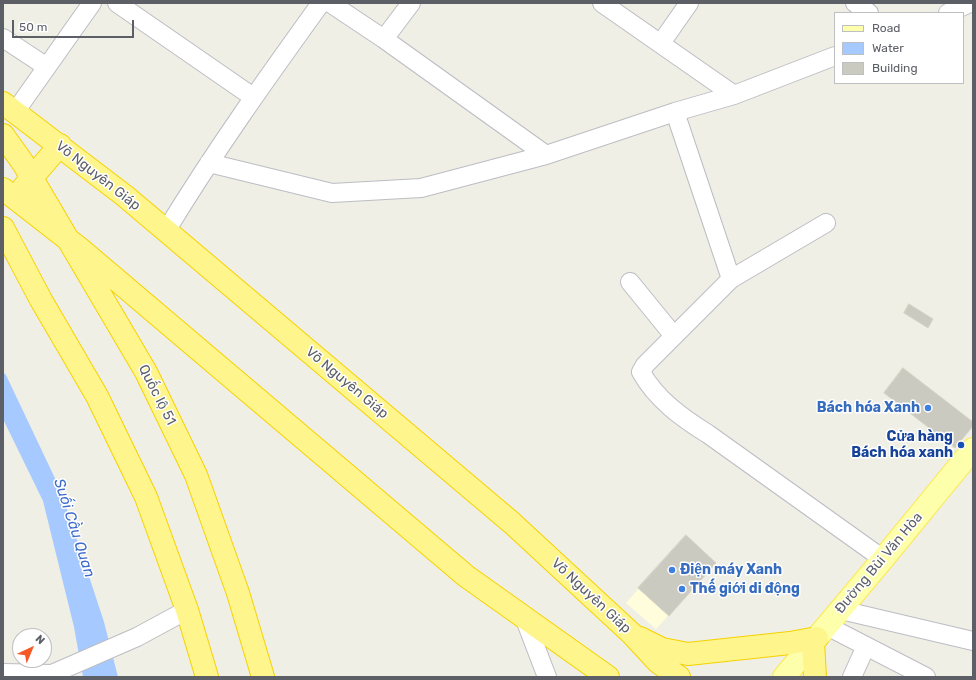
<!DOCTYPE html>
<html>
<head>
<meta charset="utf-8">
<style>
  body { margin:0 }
  #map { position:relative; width:976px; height:680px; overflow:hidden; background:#f0efe5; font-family:Rubik,sans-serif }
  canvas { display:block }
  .frame { position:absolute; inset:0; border:4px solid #5c5f66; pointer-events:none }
  .legend { position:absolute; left:834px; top:12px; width:130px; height:72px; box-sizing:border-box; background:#fff; border:1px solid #bebfc2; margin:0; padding:5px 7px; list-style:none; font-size:12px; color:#5c5f66 }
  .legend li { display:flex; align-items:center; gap:8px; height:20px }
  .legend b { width:20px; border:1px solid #bebfc2 }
  .north { position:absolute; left:12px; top:628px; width:40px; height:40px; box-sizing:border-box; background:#fff; border:1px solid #bebfc2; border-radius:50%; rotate:44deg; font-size:11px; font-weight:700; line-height:16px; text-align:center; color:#5c5f66 }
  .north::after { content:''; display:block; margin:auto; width:14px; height:18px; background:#f55926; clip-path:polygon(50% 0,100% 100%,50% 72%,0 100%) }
  .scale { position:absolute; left:12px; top:20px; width:122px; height:18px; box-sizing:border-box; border:2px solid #5c5f66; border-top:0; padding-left:5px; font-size:12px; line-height:14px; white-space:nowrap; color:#5c5f66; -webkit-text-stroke:3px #fff; paint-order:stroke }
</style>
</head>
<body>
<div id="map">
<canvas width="976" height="680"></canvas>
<div class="frame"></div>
<ul class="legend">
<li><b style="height:5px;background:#feffab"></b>Road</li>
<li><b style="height:11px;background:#a6c9ff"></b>Water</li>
<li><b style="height:11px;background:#cbcac1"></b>Building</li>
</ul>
<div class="north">N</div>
<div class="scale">50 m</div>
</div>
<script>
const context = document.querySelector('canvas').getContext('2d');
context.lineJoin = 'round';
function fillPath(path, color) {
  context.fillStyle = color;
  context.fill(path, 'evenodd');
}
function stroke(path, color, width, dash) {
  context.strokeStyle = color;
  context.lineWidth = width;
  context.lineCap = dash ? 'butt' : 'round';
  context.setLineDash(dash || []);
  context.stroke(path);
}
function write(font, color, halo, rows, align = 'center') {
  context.font = font + ' Rubik,sans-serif';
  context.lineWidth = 3;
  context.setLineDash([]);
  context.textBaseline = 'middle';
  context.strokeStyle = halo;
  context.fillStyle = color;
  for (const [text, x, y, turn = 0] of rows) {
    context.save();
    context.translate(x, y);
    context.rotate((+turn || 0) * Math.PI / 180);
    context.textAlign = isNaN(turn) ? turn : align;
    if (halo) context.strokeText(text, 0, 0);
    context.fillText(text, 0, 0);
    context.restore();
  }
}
const commercial = new Path2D(`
  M686,535l30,28 -60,66 -30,-26z`);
const water = new Path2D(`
  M3,372l3,3 55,116 43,131 14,55h-35l-9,-50 -31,-126 -40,-82z`);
const building = new Path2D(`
  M909,304l24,15 -5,9 -24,-15z
  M903,368l70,54v4l-18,22 -71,-55z
  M686,535l30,28 -47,53 -31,-28z`);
const minor = new Path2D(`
  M117,3l136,94
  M330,3l54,36 162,116
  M602,3l132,92
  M855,3l14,10
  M948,13l22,-10
  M3,38l44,29
  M384,39l27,-36
  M661,43l28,-40
  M15,112l77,-109
  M675,112l56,167 -86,86 -4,7c15,27 41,46 67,62l175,125
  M209,163l123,30 89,-5 125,-33 129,-43 59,-17 101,-39
  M166,231c48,-79 101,-153 155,-228
  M731,279l95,-56
  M630,282l44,54
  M841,610l132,31
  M524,617l23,60
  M827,626l99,51
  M3,673l49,1 85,-37 50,-27
  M852,677l14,-31`);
const major = new Path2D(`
  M784,677l99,-118 90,-110`);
const highway = new Path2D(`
  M3,103l122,93 387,327 120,111 26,28 21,15
  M3,135l20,28 123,209 50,103 42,118 25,84
  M23,188l37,-43
  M3,189l76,59 387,328 142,101
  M3,228l38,72 56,96 49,101 41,113 20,67
  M640,638l22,11 26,5 102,-11 27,-5
  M813,642l2,35`);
const markers = [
  [928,408,4,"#3f7fe0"],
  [961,445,4,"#1a4fb4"],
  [672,570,4,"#3f7fe0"],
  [682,589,4,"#3f7fe0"]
];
const streetNames = [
  ["Võ Nguyên Giáp",98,176,38],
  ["Võ Nguyên Giáp",347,383,40],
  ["Quốc lộ 51",157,395,63],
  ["Đường Bùi Văn Hòa",879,563,-50],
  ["Võ Nguyên Giáp",591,596,43]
];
const shopNames = [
  ["Bách hóa Xanh",920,408,"right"],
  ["Điện máy Xanh",680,570],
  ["Thế giới di động",690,589]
];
const transitNames = [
  ["Cửa hàng",953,437],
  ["Bách hóa xanh",953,453]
];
const waterNames = [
  ["Suối Cầu Quan",74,528,72]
];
fillPath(commercial, '#fffddb');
fillPath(water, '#a6c9ff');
fillPath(building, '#cbcac1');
stroke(building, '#d5d3c3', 1);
stroke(minor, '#bcbdc4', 20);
stroke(major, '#fbe853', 24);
stroke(highway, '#f5d200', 24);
stroke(minor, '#fff', 18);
stroke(major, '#feffab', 22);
stroke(highway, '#fff58d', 22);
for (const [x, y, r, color] of markers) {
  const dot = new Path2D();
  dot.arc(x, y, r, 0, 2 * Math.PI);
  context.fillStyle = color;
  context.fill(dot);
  stroke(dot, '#fff', 1.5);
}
write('14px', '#5c5f66', '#fff', streetNames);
write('bold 14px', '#366cbe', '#fff', shopNames, 'left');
write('bold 14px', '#164399', '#fff', transitNames, 'right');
write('italic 15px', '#3f6ccc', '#fff', waterNames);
</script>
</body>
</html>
